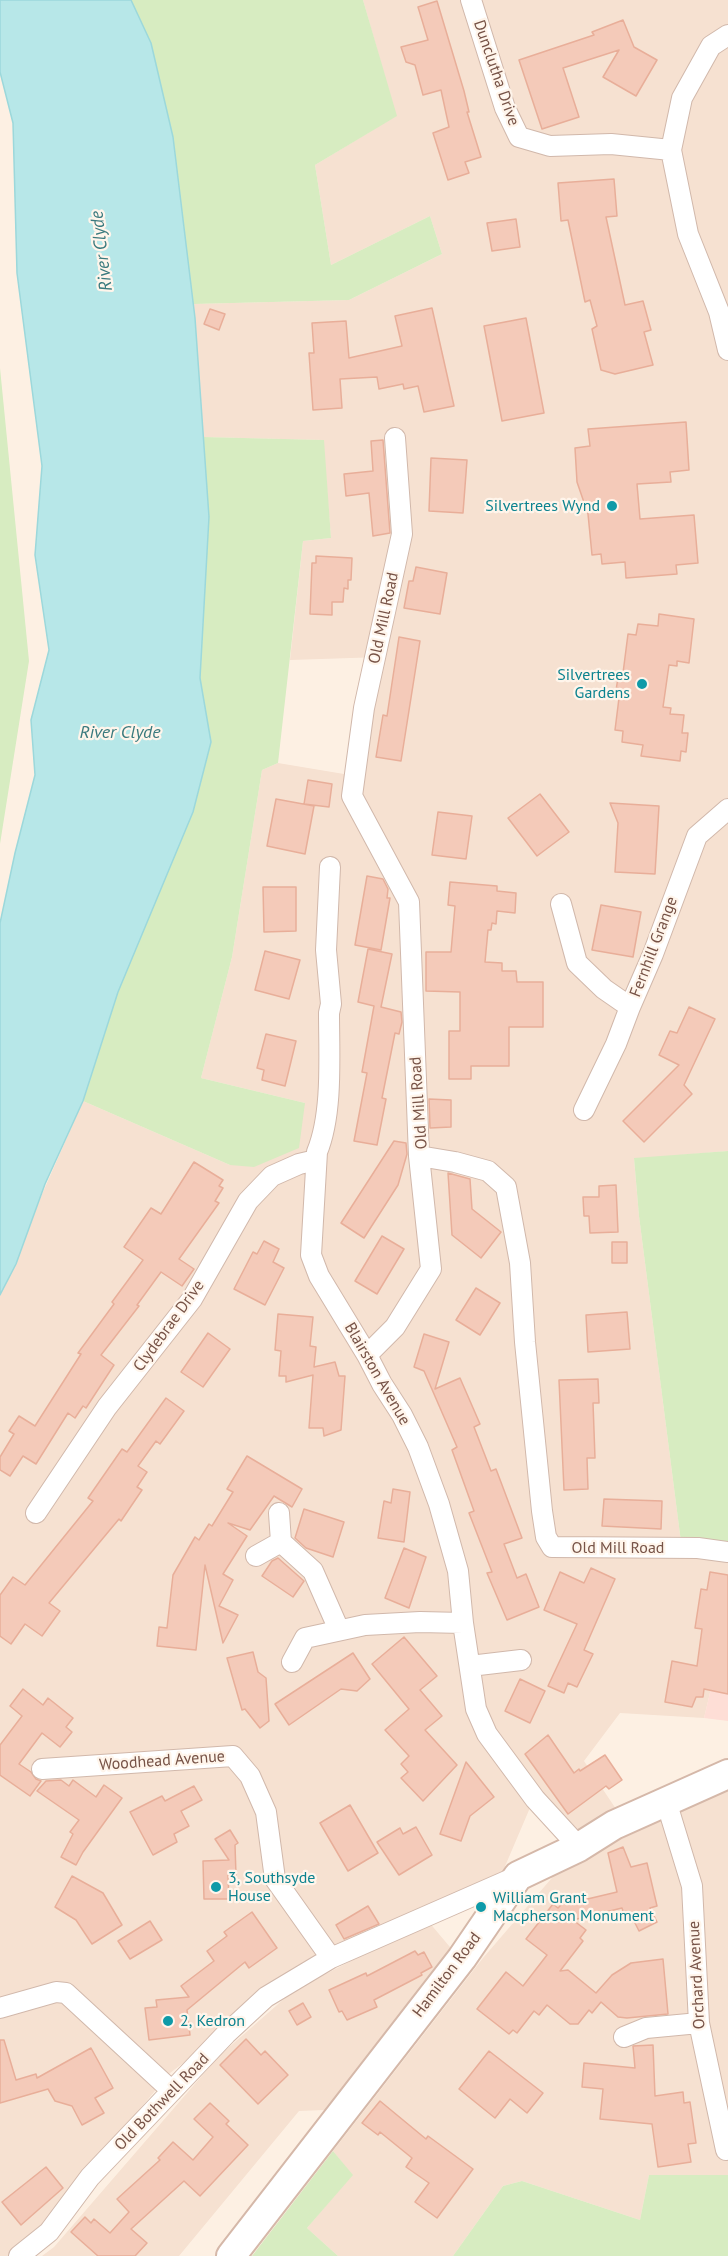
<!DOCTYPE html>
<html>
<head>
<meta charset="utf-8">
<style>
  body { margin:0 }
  canvas { display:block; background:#fdf0e3 }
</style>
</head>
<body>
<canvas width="728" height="2256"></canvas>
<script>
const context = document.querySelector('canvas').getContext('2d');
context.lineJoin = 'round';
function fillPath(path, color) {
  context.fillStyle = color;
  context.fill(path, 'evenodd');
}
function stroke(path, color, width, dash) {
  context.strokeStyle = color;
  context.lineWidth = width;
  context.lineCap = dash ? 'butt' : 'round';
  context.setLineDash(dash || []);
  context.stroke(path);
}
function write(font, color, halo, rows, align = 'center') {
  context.font = font + ' "PT Sans",sans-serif';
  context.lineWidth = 4.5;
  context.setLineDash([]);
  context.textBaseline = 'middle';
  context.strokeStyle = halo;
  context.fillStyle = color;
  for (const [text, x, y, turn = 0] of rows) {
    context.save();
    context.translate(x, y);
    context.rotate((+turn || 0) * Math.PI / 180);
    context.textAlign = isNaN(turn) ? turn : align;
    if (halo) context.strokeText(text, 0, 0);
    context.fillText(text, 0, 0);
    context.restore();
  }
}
const residential = new Path2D(`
  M363,0h365v1151l-94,8 5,57 42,326 47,20v55l-24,101 -84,-5 -36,48 34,51 -44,30 -39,-46 -32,75 -45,20 -83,45 -67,32 -138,105 -154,183h-16v-966l83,-189 147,64 75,-62 -104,-25 31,-121 30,-187 16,-7 84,14 20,-120 -92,3 13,-119 28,-3 -8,-98 -120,-3 -10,-133 156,-4 93,-46 -12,-38 -99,49 -16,-100 81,-49z
  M728,1789v386h-79l-9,45 -118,-39 -19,5 -50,70h-115l-31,-28 45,-53 -19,-24 150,-193 74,-86 91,-47z
  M428,1921l27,32 -55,72 -75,85 -26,1 -120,145h-137l12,-9 165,-191 74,-65z`);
const commercial = new Path2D(`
  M728,1617v104l-24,-3z`);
const green = new Path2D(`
  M131,0h232l34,116 -82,49 16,100 99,-49 12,38 -93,46 -156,4 -20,-167z
  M0,368l29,293 -29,183z
  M203,437l121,3 7,98 -28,3 -25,222 -16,7 -30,187 -31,121 104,25 -6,45 -45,19 -24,-2 -147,-64 35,-109 75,-180 18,-70 -11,-64 9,-160z
  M728,1151v396l-47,-5 -42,-326 -5,-58z
  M333,2151l20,24 -46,53 31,28h-86z
  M649,2175h79v81h-275l50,-70 19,-5 118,39z`);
const water = new Path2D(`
  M0,0h131l20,43 22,94 22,181 14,199 -9,161 11,64 -18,70 -75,180 -35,109 -38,83 -29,80 -16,31v-372l15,-70 20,-78 -4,-55 18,-70 -14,-95 7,-89 -25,-193 -4,-150 -13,-51z`);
const building = new Path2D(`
  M437,1l27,90 5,21h-2l14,45 -16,5 4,11 -21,7 -15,-47 16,-6 -8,-37 -18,5 -8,-30 -9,-3 -5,-15 27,-7 -10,-33z
  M623,20l11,27 23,13 -21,36 -33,-19 16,-27 -56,18 16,49 -37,12 -23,-69 75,-25 -2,-3z
  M614,179l3,37 -11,1 19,88 18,-4 8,29 -7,2 9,33 -38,9 -14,-4 -9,-41 5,-3 -7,-26 -5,2 -17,-82 -7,1 -3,-38z
  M516,219l4,28 -28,4 -5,-28z
  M432,308l22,98 -30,6 -6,-26 -14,3 -1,-5 -24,5 -2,-12 -37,2 2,29 -29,2 -4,-57h5l-2,-30 34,-2 3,37 53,-12 -7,-30z
  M210,309l15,5 -6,16 -15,-6z
  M526,318l18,95 -42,8 -18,-95z
  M686,422l3,48 -19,2 1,10 -34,2 3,35 54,-4 4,48 -22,2 1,9 -51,4 -1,-16 -23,2 -1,-10 -9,1 -4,-41 -11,-32 -2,-34 15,-2 -2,-17z
  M383,440l7,93 -17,3 -4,-43 -23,3 -2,-22 29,-3 -2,-30z
  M431,458l36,2 -4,53 -34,-2z
  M316,556l36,2 -1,22h-3v9l-4,-1 -1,14h-11v13l-22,-1 2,-51h4z
  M416,567l31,6 -7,41 -36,-6 5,-27h4z
  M659,614l35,5 -5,44 -12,-2v5l-8,-1 -6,42 8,1 -1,6 14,1 -2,18h6l-2,19 -5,-1 -1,10 -39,-5 2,-11 -21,-3 1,-11 -8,-1 5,-40h-4l3,-18 4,1 5,-39 8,1 2,-11 20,2z
  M399,637l21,4 -19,120 -25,-4 7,-42 4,1z
  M308,780l24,4 -3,23 -25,-3z
  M540,794l29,38 -32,24 -29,-38z
  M276,799l38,7 -9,48 -38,-8z
  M610,803l49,3 -4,68 -40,-2 3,-49z
  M438,812l34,4 -6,43 -34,-4z
  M367,876l16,3 5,10 -1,9h3l-9,52 -26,-5z
  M450,882l47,4v5l19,2 -1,20 -18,-2 -1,13 -4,-1 -1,7h-3l-3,32 17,1v8h14l1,11h26v45h-34v39h-38v13h-22v-48h11v-39l-34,-1v-39h25l4,-46 -7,-1z
  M263,887h33v44l-32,1z
  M601,905l40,7 -8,45 -41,-7z
  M368,949l24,5 -11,53 20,5 1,10 -3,12 -4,-1 -13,65 4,1 -9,46 -23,-4 13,-68 -5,-1 12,-66 -16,-4z
  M265,951l35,9 -11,39 -34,-9z
  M689,1007l26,12 -31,66 8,9 -48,48 -21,-21 56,-56 -20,-10 11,-24 7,2z
  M266,1034l30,7 -11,45 -23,-6 2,-10 -7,-2z
  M429,1099l22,1v27l-21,1z
  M394,1141l12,2 1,11 -9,31 -34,53 -23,-15z
  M194,1162l29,18 -4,6 4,2 -8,13 4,2 -40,56 15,10 -12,17 -21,-14 -24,33 2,1 -38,49 13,10 -28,43 -3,-2 -8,12 -7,-5 -32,51 -13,-8 -13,20 -10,-6v-13l14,-23 -5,-3 10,-15 16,10 46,-72 -3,-1 36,-49 -2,-2 31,-42 -19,-13 27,-39 10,6z
  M448,1173l22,6 2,30 29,23 -20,26 -29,-23z
  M616,1185l2,47 -28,1 -1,-17h-5l-1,-19h16v-11z
  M382,1236l22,13 -27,45 -22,-13z
  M264,1241l15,8 -6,13 11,6 -19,37 -31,-16 19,-37 4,2z
  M612,1242h15v21h-15z
  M476,1288l24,15 -20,32 -24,-15z
  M627,1312l3,37 -42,3 -2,-37z
  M278,1314l35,3 -3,29 6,1 -2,20 21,-5 4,14h6l-4,54 -17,6 -1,-8h-14l4,-53 -27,7v-6h-7l2,-25 -6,-1z
  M208,1333l22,16 -27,38 -22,-15z
  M424,1334l25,8 -14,47 25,-11 20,46 -6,3 17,44 5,-2 26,69 -18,6 13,34 9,-4 13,33 -32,13 -20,-47 5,-1 -23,-59 5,-2 -22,-61 5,-3 -33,-76 -10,-4z
  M598,1379l1,24h-6l2,55h-8l1,31 -24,1 -5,-110z
  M166,1398l18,13 -24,33 -4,-3 -18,25 9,6 -10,15 5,3 -21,31 -2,-2 -70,84 11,8 -18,25 -17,-12 -14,20 -11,-8v-41l13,-18 12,8 68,-84 -5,-3 34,-49 5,3z
  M247,1456l55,33 -10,18 -18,-11 -24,34 -22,-7 19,13 -24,38 10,6 -14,26 19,9 -15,28 -18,-78 -9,85 -39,-4 2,-19 8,1 6,-53 22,-38 4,3 10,-16 3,2 21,-34 -6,-3z
  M393,1489l17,3 -6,50 -26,-4 6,-37 7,2z
  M604,1499l58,2 -1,28 -59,-3z
  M304,1509l40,13 -11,35 -27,-9 -11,-10z
  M404,1548l22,9 -17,51 -24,-10z
  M278,1558l26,23 -11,16 -31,-21 10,-15z
  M591,1568l24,11 -31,71 9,4 -16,33 -9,-4 -4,10 -16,-7 29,-62 -33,-14 16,-38 24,11z
  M710,1572l18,3v119l-24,-5 -1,8h-7l-4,10 -27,-5 7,-41 25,5 5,-37 -7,-1 6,-39 6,1z
  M404,1637l33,39 -17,14 22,26 -17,14 32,35 -34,36 -22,-23 7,-6 -7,-8 8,-8 -24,-26 24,-21 -37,-45z
  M253,1652l5,20 8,6 3,43 -9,7 -15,-19 -3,1 -15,-52z
  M353,1653l17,26 -13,12 -16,-2 -52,36 -14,-21z
  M520,1679l25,12 -15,32 -25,-12z
  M23,1689l20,16 5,-7 25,20 -7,9 6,5 -12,15 -18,-14 -23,31 12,8 5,7 5,2 -11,15 -30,-21v-30l22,-29 -12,-10z
  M548,1735l26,38 5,-4 1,2 25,-16 17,25 -13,9 -3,-3 -38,28 -43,-60z
  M466,1762l28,35 -24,19 -9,25 -21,-7z
  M61,1780l8,6 4,-6 23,17 8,-12 18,13 -39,54 -7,13 -15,-8 12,-23 -3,-2 9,-12 -42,-29 9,-10z
  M194,1786l8,14 -21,11 8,15 -15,8 3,8 -24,13 -23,-43 32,-16 3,5z
  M350,1805l28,48 -30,18 -28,-48z
  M416,1827l16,28 -33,20 -22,-33 23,-14 3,6z
  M230,1830l8,13 -3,2 1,30h-8l1,24h-25l-1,-38 26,-1 -14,-21z
  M623,1847l8,20 16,-4 10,43 -7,2 7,14 -18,9 -9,-18 -6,1 -2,-6 -49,12 13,10 -6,8 3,3 -23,30 8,-1 28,23 16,-18 19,-12 32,-4 5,55 -41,4 -9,-1 -17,-15 -9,11 -3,-3 -11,14h-8l-23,-19 -8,10 -5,-4 -17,22 -4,-3 -4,4 -32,-25 29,-37 17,14 24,-31 -21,-16 27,-35 5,4 14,-14 7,7 38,-9 -9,-39z
  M72,1876l31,17 19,32 -30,19 -16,-24 -21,-13z
  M368,1906l11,18 -35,15 -8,-14z
  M252,1912l25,36 -28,20 -4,-6 -58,48 3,25 -41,5 -4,-32 12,-1 -1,-7 33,-3 -8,-11 33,-25 -7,-10 20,-15 -3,-4z
  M150,1921l12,19 -32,19 -12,-18z
  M415,1951l3,4 6,-3 8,15 -11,6 1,2 -48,25 3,7 -30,13 -5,-9 -3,1 -10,-22 37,-17 1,3z
  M303,2003l8,14 -14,8 -8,-14z
  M246,2039l15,16 4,-4 23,24 -30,29 -38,-39z
  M0,2040h4l12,40 20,-6 1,4 54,-30 22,40 -18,10 9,15 -22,12 -10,-19 -17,-5 -7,-12 -48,14z
  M653,2045l2,51 28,-4 1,11 6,-1 6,41 -8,1 3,18 -33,5 -6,-43 -52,-5 3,-30 -21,-2 2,-24 51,5 -2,-22z
  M489,2051l54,42 -16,20 -17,-14 -15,19 -36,-29z
  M380,2101l46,38 2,-3 45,33 -36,49 -22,-16 14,-19 -23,-16 6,-9 -32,-26 -2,3 -16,-12z
  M210,2103l19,18 -3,3 22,21 -48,51 -16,-15 -53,48 16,14 -12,13h-37l-27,-24 14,-15 6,6 3,-4 16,14 19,-21 -12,-13 43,-39 -2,-2 15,-16 20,18 20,-23 -19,-18z
  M46,2167l17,21 -42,37 -19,-23z`);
const street = new Path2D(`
  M471,0l34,108 14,29 31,9 61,-2 60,6
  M728,35l-17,11 -29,52 -11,52 17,84 31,78 9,38
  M395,438l7,96 -38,174 -12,88 57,106 10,254 36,6 33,9 18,16 14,76 5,79 17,169 4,26 6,10 146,1 30,4
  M330,867l-4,83 5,54 -2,9c0,42 4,100 -12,139l-6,103 8,21 48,79 15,29 20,31 16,32 21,57 19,67 5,52 13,86 11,25 48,65 44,48
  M561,904l16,59 27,26 26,18 23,-53 44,-118 31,-27
  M584,1110l32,-66 14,-37
  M367,1355l28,-28 36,-58 -12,-113
  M36,1513l71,-106 85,-108 56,-98 24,-25 27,-12 17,-4
  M279,1513l2,29 32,29 26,59
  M256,1556l25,-14
  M292,1662l13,-24 60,-13 55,-3 43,1
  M470,1666l51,-6
  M42,1769l191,-13 17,20 16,36 9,67 56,79
  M666,1801l26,85 7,137 27,127
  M0,2008l56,-16 10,1 106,98
  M624,2037l22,-9 53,-5
  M19,2256l30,-24 41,-55 136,-143 40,-37 65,-39 187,-82`);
const secondary = new Path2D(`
  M231,2256l231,-298 56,-82 61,-29 35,-22 114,-51`);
const markers = [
  [612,506,6,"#0f9aa8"],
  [642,684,6,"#0f9aa8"],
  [216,1887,6,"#0f9aa8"],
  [481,1907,6,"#0f9aa8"],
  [168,2021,6,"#0f9aa8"]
];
const streetNames = [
  ["Dunclutha Drive",496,73,71],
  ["Old Mill Road",384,618,-78],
  ["Fernhill Grange",654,947,-69],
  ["Old Mill Road",419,1103,-94],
  ["Clydebrae Drive",169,1326,-54],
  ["Blairston Avenue",377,1374,60],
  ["Old Mill Road",618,1548],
  ["Woodhead Avenue",162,1761,-4],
  ["Hamilton Road",447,1975,-53],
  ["Orchard Avenue",697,1975,-93],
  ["Old Bothwell Road",162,2102,-46]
];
const cultureNames = [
  ["Silvertrees Wynd",600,506,"right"],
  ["Silvertrees",630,675,"right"],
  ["Gardens",630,693,"right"],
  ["3, Southsyde",228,1878],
  ["House",228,1896],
  ["William Grant",493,1898],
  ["Macpherson Monument",493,1916],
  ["2, Kedron",180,2021]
];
const waterNames = [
  ["River Clyde",102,251,-97],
  ["River Clyde",120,733]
];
fillPath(residential, '#f6e1d1');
fillPath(commercial, '#feded6');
fillPath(green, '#d7ecc1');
fillPath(water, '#b7e7e8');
stroke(water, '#9cd8db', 1.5);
fillPath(building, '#f4cab9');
stroke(building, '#e8ae99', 1.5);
stroke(street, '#d1b8ab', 22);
stroke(secondary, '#d5b8a9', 32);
stroke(street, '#fff', 20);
stroke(secondary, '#fff', 28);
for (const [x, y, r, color] of markers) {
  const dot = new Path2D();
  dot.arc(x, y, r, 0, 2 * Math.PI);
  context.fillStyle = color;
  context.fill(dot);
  stroke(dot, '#fff5eb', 2);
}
write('16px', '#775347', '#fff5eb', streetNames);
write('16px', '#0d838f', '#fff5eb', cultureNames, 'left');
write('italic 18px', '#3a7a7e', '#fff5eb', waterNames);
</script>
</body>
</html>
